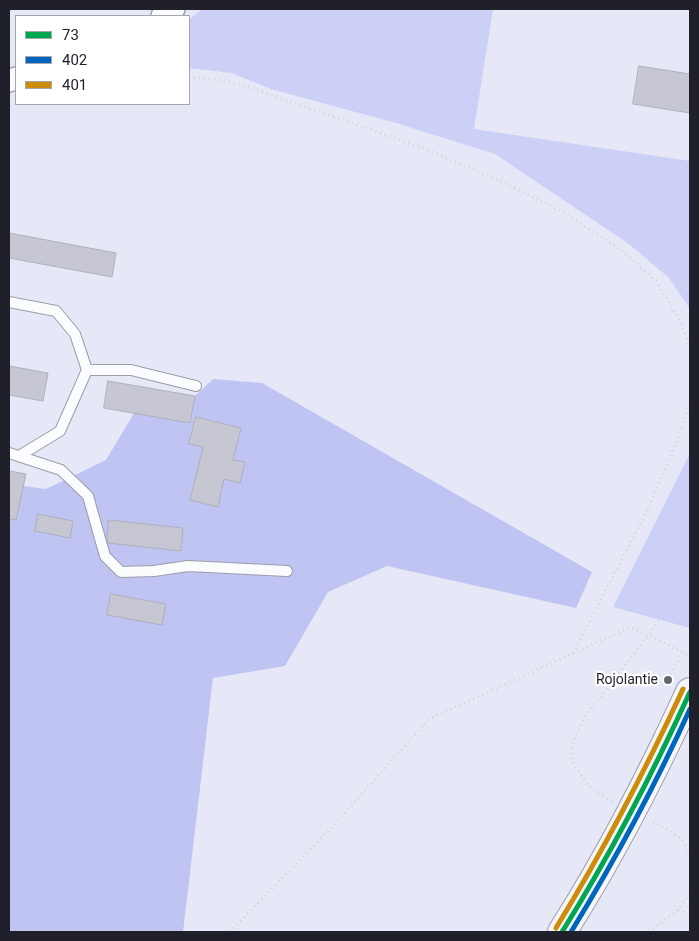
<!DOCTYPE html>
<html>
<head>
<meta charset="utf-8">
<style>
  body { margin:0 }
  #map { position:relative; width:699px; height:941px; overflow:hidden; background:#e6e8f7; font-family:Roboto,sans-serif }
  canvas { display:block }
  .frame { position:absolute; inset:0; border:10px solid #1f202a; pointer-events:none }
  .legend { position:absolute; left:15px; top:15px; width:175px; height:90px; box-sizing:border-box; background:#fff; border:1px solid #a5a6aa; margin:0; padding:6px 9px; list-style:none; font-size:15px; color:#1f202a }
  .legend li { display:flex; align-items:center; gap:10px; height:25px }
  .legend b { width:25px; border:1px solid #a5a6aa }
</style>
</head>
<body>
<div id="map">
<canvas width="699" height="941"></canvas>
<div class="frame"></div>
<ul class="legend">
<li><b style="height:6px;background:#00a651"></b>73</li>
<li><b style="height:6px;background:#0065bd"></b>402</li>
<li><b style="height:6px;background:#cc8b08"></b>401</li>
</ul>
</div>
<script>
const context = document.querySelector('canvas').getContext('2d');
context.lineJoin = 'round';
function fillPath(path, color) {
  context.fillStyle = color;
  context.fill(path, 'evenodd');
}
function stroke(path, color, width, dash) {
  context.strokeStyle = color;
  context.lineWidth = width;
  context.lineCap = dash ? 'butt' : 'round';
  context.setLineDash(dash || []);
  context.stroke(path);
}
function write(font, color, halo, rows, align = 'center') {
  context.font = font + ' Roboto,sans-serif';
  context.lineWidth = 4.5;
  context.setLineDash([]);
  context.textBaseline = 'middle';
  context.strokeStyle = halo;
  context.fillStyle = color;
  for (const [text, x, y, turn = 0] of rows) {
    context.save();
    context.translate(x, y);
    context.rotate((+turn || 0) * Math.PI / 180);
    context.textAlign = isNaN(turn) ? turn : align;
    if (halo) context.strokeText(text, 0, 0);
    context.fillText(text, 0, 0);
    context.restore();
  }
}
const green = new Path2D(`
  M202,9h291l-19,120 216,32v148l-21,-31 -40,-34 -134,-90 -99,-31 -125,-34 -40,-16 -42,-5v-48z
  M690,453v175l-77,-21z`);
const forest = new Path2D(`
  M213,379l49,4 330,189 -16,36 -189,-42 -59,26 -43,74 -72,12 -30,254h-174v-448l37,5 60,-29 28,-47 61,-17z`);
const building = new Path2D(`
  M639,66l51,8v39l-57,-9z
  M9,233l107,20 -4,24 -103,-19z
  M9,366l39,7 -5,28 -34,-6z
  M108,381l87,15 -5,27 -86,-15z
  M196,417l45,11 -8,32 12,2 -5,21 -16,-4 -6,28 -28,-7 13,-53 -14,-3z
  M9,471l17,3 -10,46 -7,-1z
  M38,514l35,7 -3,17 -35,-7z
  M109,520l74,8 -2,23 -73,-8 -1,-5z
  M111,594l55,10 -4,21 -55,-10z`);
const path = new Path2D(`
  M189,78h19l32,6 183,64 86,37 54,27 58,38 35,31 24,40 10,25
  M573,653l72,-138 27,-61 18,-53
  M668,679l14,-27
  M612,801l-15,-9 -10,-8 -14,-20 -1,-16 3,-12 11,-21 63,-80 38,-59 3,-8
  M653,822l9,4 19,13 9,15
  M678,910l12,3
  M230,932l3,-3 99,-102 97,-108 202,-92 59,29
  M649,932l29,-22 12,-17`);
const lane = new Path2D(`
  M9,302l47,9 19,23 12,36
  M9,453l52,17 27,26 17,60 16,16 33,-1 34,-5 99,5
  M19,456l41,-25 27,-61h44l65,16`);
const street = new Path2D(`
  M162,16l12,-7
  M9,81l7,-3`);
const secondary = new Path2D(`
  M562,932c49,-77 90,-157 128,-240`);
const bus1 = new Path2D(`
  M562,932c48,-77 90,-157 128,-240`);
const bus2 = new Path2D(`
  M571,932c44,-72 84,-146 119,-223`);
const bus3 = new Path2D(`
  M556,928c47,-77 89,-157 127,-239`);
const markers = [
  [668,680,5,"#656672"]
];
const poiNames = [
  ["Rojolantie",658,680]
];
fillPath(green, '#ccd0f6');
fillPath(forest, '#c0c4f2');
fillPath(building, '#c6c7d3');
stroke(building, '#aeb0bc', 1);
stroke(lane, '#9c9da8', 12);
stroke(street, '#9c9da8', 24);
stroke(secondary, '#9c9da8', 30);
stroke(path, '#d3d4d8', 3, [1, 4]);
stroke(lane, '#fbfcfe', 10);
stroke(street, '#fbfcfe', 21);
stroke(secondary, '#f5f6fa', 28);
stroke(bus1, '#00a651', 5);
stroke(bus2, '#0065bd', 5);
stroke(bus3, '#cc8b08', 5);
for (const [x, y, r, color] of markers) {
  const dot = new Path2D();
  dot.arc(x, y, r, 0, 2 * Math.PI);
  context.fillStyle = color;
  context.fill(dot);
  stroke(dot, '#fff', 2);
}
write('14px', '#1f202a', '#fff', poiNames, 'right');
</script>
</body>
</html>
